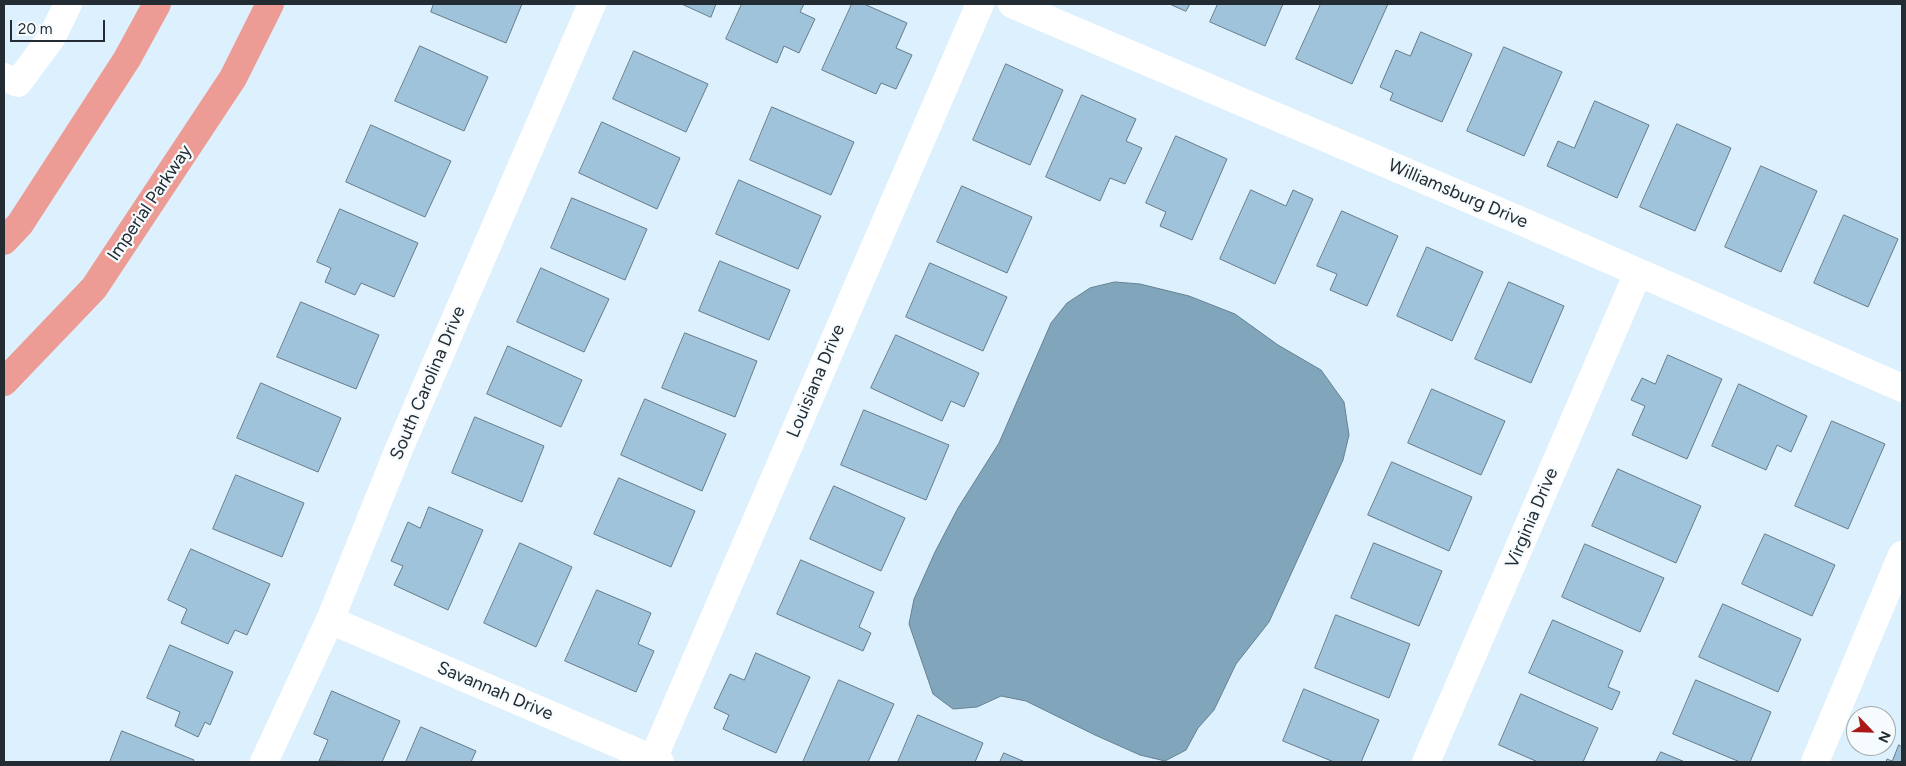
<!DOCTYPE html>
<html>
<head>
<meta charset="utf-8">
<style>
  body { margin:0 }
  #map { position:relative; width:1906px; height:766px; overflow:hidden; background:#ddf0fd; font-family:Figtree,sans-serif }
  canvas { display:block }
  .frame { position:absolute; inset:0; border:5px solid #232c32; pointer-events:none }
  .north { position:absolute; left:1846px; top:706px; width:50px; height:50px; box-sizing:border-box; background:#f6fbfe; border:1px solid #a2a8ac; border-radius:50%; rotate:114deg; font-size:14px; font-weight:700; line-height:20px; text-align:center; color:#232c32 }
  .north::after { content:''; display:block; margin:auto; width:18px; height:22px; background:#ab1916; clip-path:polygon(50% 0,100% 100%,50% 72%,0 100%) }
  .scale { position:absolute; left:10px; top:20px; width:95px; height:22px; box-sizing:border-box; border:2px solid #232c32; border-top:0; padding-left:6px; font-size:15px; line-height:18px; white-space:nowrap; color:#232c32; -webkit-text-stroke:4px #f6fbfe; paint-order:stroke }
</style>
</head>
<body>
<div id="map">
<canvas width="1906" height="766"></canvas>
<div class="frame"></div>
<div class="north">N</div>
<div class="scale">20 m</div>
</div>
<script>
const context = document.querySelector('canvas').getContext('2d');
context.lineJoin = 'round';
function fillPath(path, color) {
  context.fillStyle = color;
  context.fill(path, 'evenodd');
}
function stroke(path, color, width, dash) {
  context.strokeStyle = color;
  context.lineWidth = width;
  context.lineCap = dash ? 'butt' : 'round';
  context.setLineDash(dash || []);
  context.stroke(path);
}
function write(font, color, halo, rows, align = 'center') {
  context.font = font + ' Figtree,sans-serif';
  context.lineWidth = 4.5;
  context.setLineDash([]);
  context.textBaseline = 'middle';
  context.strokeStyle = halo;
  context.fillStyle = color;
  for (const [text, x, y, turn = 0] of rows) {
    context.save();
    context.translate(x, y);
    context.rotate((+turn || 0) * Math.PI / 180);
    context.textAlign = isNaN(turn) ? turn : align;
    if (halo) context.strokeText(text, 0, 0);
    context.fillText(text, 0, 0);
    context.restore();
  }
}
const water = new Path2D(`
  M1115,282l25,2 49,12 46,18 43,31 43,25 23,32 5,33 -6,25 -74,162 -33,42 -22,46 -16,18 -12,22 -21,11 -25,-6 -45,-20 -69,-34 -25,-5 -24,11 -24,2 -20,-15 -24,-70 5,-25 21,-47 23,-44 41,-65 52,-120 16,-20 23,-15z`);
const building = new Path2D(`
  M434,4h88l-16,39 -75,-31z
  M682,4h34l-5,13z
  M742,4h62l-4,8 15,7 -16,34 -15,-7 -7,17 -51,-24z
  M852,4h12l43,19 -11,25 16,7 -16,34 -15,-6 -5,11 -54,-24z
  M1170,4h20l-4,7z
  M1218,4h65l-18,42 -55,-24z
  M1321,4h67l-36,80 -56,-25z
  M1421,32l51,22 -30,68 -52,-22 3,-7 -13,-6 16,-37 14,6z
  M420,46l68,31 -24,54 -69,-30z
  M1504,47l58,25 -38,84 -57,-25z
  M634,51l74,33 -22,48 -73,-33z
  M1006,64l57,26 -33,75 -57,-25z
  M1082,95l54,24 -10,22 16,7 -17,36 -15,-6 -10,23 -54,-24z
  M1595,101l54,24 -32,73 -70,-32 11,-25 16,7z
  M772,107l82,35 -23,53 -81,-35z
  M602,122l78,36 -23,51 -78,-36z
  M1677,124l54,24 -36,83 -55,-24z
  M371,125l80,36 -26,56 -79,-35z
  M1176,136l51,23 -35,81 -32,-14 6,-14 -20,-9z
  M1761,166l56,25 -36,81 -56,-25z
  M739,180l82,36 -23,53 -82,-35z
  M962,186l70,31 -25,56 -70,-31z
  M1251,190l35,16 7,-16 20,9 -38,85 -55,-25z
  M572,198l75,31 -22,51 -74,-32z
  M340,209l78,34 -24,54 -33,-14 -6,12 -30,-13 6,-14 -14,-6z
  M1342,211l56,25 -31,70 -37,-16 7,-16 -20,-8z
  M1844,215l54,24 -30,68 -54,-24z
  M1427,247l56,25 -31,69 -55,-25z
  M720,261l70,29 -21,50 -70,-29z
  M930,263l77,34 -24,54 -77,-34z
  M541,268l68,31 -25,53 -67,-30z
  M1509,282l55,24 -33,77 -56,-24z
  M301,302l78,33 -23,54 -79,-32z
  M685,333l72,28 -22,56 -73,-29z
  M896,335l83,38 -15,34 -13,-6 -9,20 -71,-33z
  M508,346l74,34 -21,47 -74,-33z
  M1668,355l54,24 -35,80 -55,-24 13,-29 -14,-6 11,-22 13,6z
  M261,383l80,35 -23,54 -81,-34z
  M1739,384l68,32 -16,36 -14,-7 -11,25 -54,-24z
  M1432,389l73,32 -24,54 -73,-32z
  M645,399l81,35 -24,57 -81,-36z
  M864,410l85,35 -23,55 -85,-35z
  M475,417l69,29 -22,56 -70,-29z
  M1832,421l53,23 -37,85 -53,-23z
  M1392,462l80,35 -23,54 -81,-36z
  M1618,469l83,37 -25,57 -84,-37z
  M236,475l68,28 -22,54 -69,-28z
  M619,478l76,33 -24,56 -77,-33z
  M834,486l71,32 -24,53 -71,-32z
  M429,507l54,23 -35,80 -54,-25 9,-19 -12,-5 17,-39 12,6z
  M1765,534l70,31 -23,51 -70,-32z
  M520,543l52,24 -36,80 -52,-24z
  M1374,543l68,28 -23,55 -68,-28z
  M1585,544l79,34 -24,54 -78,-35z
  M191,549l79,35 -23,51 -12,-5 -7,14 -47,-21 6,-14 -19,-9z
  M801,560l73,32 -15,35 12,6 -8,18 -86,-37z
  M597,590l54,23 -13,31 16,7 -18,41 -71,-31z
  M1723,604l78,35 -23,53 -79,-35z
  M1336,615l74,29 -21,54 -74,-30z
  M1553,620l70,31 -15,36 12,5 -8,18 -83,-37z
  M170,645l63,27 -23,53 -5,-3 -7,15 -23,-11 5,-14 -33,-14z
  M756,653l54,24 -34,76 -53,-24 6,-14 -15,-7 16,-34 14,6z
  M839,680l55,24 -26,58h-65z
  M1696,680l75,32 -21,50h-10l-67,-28z
  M1304,689l75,31 -18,42h-27l-51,-21z
  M332,691l68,30 -18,41 -63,-1 9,-21 -14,-6z
  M1521,694l77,34 -15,34h-45l-39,-17z
  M918,715l65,28 -8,19h-77z
  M421,727l55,24 -5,11h-65z
  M122,731l72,29 -1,2h-83z
  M1899,745l3,2v15h-16l1,-3 5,2z
  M1661,752l24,10h-29z
  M1004,753l21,9h-25z`);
const minor = new Path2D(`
  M1012,4l516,220 374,164
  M4,77l14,6 34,-46 16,-33
  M330,620l330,142
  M653,759l327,-755
  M264,762l66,-142 69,-171 193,-445
  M1426,762l212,-489
  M1815,762l87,-207`);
const major = new Path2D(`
  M4,241l16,-17 107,-165 30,-55
  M4,382l90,-94 139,-210 37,-74`);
const streetNames = [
  ["Williamsburg Drive",1458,194,23],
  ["Imperial Parkway",150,203,-56],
  ["Louisiana Drive",816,381,-67],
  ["South Carolina Drive",428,383,-67],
  ["Virginia Drive",1532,518,-67],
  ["Savannah Drive",495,691,23]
];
fillPath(water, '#81a5bb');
stroke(water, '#658192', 1);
fillPath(building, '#9fc3db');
stroke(building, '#667b89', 1);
stroke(minor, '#fff', 28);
stroke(major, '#ec9c94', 28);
write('18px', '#232c32', '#f6fbfe', streetNames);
</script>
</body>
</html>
